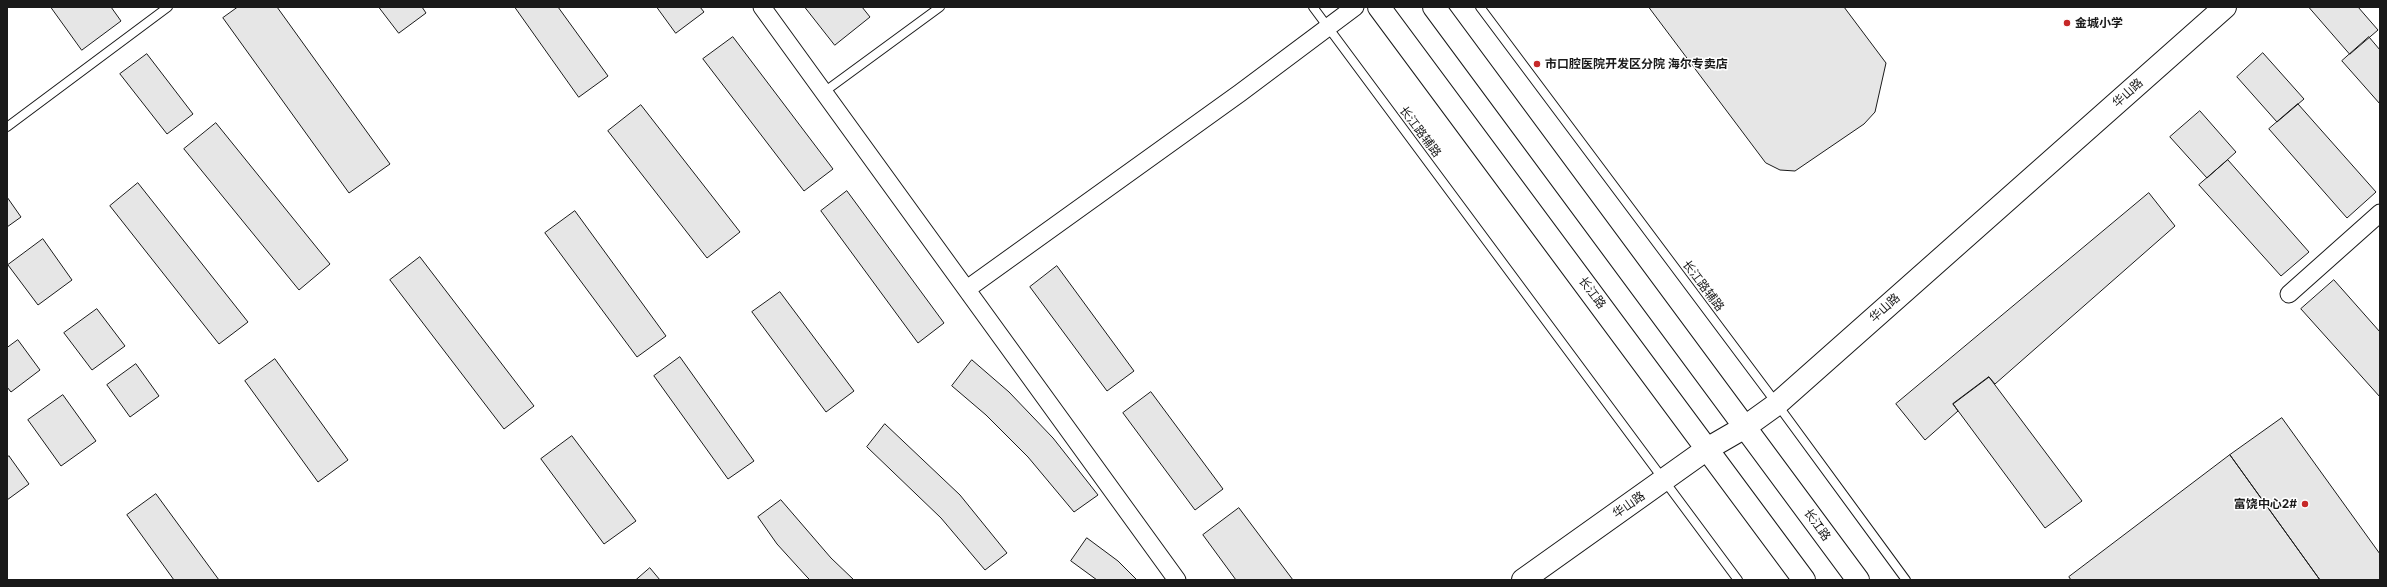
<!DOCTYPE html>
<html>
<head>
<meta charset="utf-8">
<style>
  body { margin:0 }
  #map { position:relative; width:2387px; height:587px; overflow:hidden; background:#fff; font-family:Inter,sans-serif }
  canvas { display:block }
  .frame { position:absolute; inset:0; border:8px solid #1a1a1a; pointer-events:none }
</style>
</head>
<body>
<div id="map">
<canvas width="2387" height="587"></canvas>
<div class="frame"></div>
</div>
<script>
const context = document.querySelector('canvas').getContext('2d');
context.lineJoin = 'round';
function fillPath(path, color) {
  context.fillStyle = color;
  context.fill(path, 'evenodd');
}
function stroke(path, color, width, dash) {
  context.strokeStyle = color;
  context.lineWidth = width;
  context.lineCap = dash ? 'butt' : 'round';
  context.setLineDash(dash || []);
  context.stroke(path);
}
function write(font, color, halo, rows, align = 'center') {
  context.font = font + ' Inter,"Noto Sans SC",sans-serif';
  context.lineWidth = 3;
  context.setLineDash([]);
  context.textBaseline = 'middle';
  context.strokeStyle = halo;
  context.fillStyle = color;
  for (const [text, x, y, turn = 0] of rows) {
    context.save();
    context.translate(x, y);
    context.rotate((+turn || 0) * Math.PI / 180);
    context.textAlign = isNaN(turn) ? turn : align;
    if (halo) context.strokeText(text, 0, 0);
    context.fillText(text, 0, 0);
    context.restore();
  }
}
const building = new Path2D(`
  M51,7h60l10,14 -39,29z
  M238,7h39l113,157 -41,29 -126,-175z
  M379,7h43l4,6 -27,20z
  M515,7h43l50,69 -29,21z
  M657,7h43l4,5 -28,21z
  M805,7h57l8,10 -35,28z
  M1649,7h195l42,56 -11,49 -11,12 -69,47 -15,-1 -14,-7z
  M2309,7h49l20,23 -28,24z
  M733,37l100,132 -29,22 -101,-132z
  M2369,37l11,13v54l-38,-43z
  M2263,53l41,46 -27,23 -40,-45z
  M147,54l46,60 -26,20 -47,-60z
  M2298,104l78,88 -29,26 -78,-89z
  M641,105l99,127 -33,26 -99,-127z
  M2200,111l36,41 -29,26 -37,-41z
  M216,123l114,141 -31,26 -115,-141z
  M2228,160l81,92 -28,24 -82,-91z
  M138,183l110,139 -29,22 -109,-138z
  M847,191l97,132 -26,20 -97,-132z
  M2149,193l26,33 -180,158 -6,-7 -36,27 5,7 -33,29 -29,-36z
  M7,197l14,20 -14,10z
  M575,211l91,125 -29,21 -92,-124z
  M43,239l29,41 -34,25 -30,-40z
  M420,257l114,149 -30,23 -114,-149z
  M1057,266l77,105 -27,20 -77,-104z
  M2334,280l46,52v65l-79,-88z
  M780,292l74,99 -28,21 -74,-100z
  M97,309l28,37 -33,24 -28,-37z
  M18,340l22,30 -29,22 -4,-5v-39z
  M680,357l74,104 -26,18 -74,-103z
  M275,359l73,101 -30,22 -73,-101z
  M972,360l37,32 44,46 45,57 -24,17 -46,-55 -42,-42 -34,-29z
  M136,364l23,32 -29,21 -23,-32z
  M1989,377l93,124 -37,27 -92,-124z
  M1151,392l72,97 -28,21 -72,-97z
  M63,395l33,46 -35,25 -33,-46z
  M2282,418l98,136v26h-60l-90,-125z
  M885,424l75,71 47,58 -22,17 -44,-52 -74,-71z
  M572,436l64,85 -32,23 -63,-85z
  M2230,455l90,125h-249l-2,-3z
  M9,456l20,28 -22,16v-42z
  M156,494l63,86h-45l-47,-65z
  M781,500l50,58 23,22h-44l-3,-3 -30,-33 -19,-27z
  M1239,508l54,72h-57l-33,-45z
  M1087,538l31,23 19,19h-40l-26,-19z
  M650,568l10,12h-24z`);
const lane = new Path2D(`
  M1313,7l425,573
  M1480,7l297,397 129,176
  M824,92l116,-85
  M7,127l161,-120`);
const street = new Path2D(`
  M762,7l415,573
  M967,289l273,-196 115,-86
  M2289,294l91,-81`);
const secondary = new Path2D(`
  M1523,580l184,-131 38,-22 32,-23 448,-397`);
const primary = new Path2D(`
  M1379,7l425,573
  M1434,7l424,573`);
const markers = [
  [2067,23,4,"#c62828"],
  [1537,64,4,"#c62828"],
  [2305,504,4,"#c62828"]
];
const poiNames = [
  ["金城小学",2075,23],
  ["市口腔医院开发区分院 海尔专卖店",1545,64],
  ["富饶中心2#",2297,504,"right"]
];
const streetNames = [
  ["华山路",2128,93,-42],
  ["长江路辅路",1420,132,53],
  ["长江路辅路",1703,286,53],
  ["长江路",1592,293,53],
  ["华山路",1885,308,-42],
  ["华山路",1629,505,-35],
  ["长江路",1817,525,54]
];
fillPath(building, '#e6e6e6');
stroke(building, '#1a1a1a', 1);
stroke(lane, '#1a1a1a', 10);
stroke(street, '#1a1a1a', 19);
stroke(secondary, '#1a1a1a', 24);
stroke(primary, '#1a1a1a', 24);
stroke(lane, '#fff', 8);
stroke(street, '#fff', 17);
stroke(secondary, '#fff', 22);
stroke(primary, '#fff', 22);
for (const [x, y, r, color] of markers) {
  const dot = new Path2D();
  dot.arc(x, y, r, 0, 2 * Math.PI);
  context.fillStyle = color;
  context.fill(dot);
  stroke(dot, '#fff', 1.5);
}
write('bold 12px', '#1a1a1a', '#fff', poiNames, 'left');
write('12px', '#1a1a1a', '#fff', streetNames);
</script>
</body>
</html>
